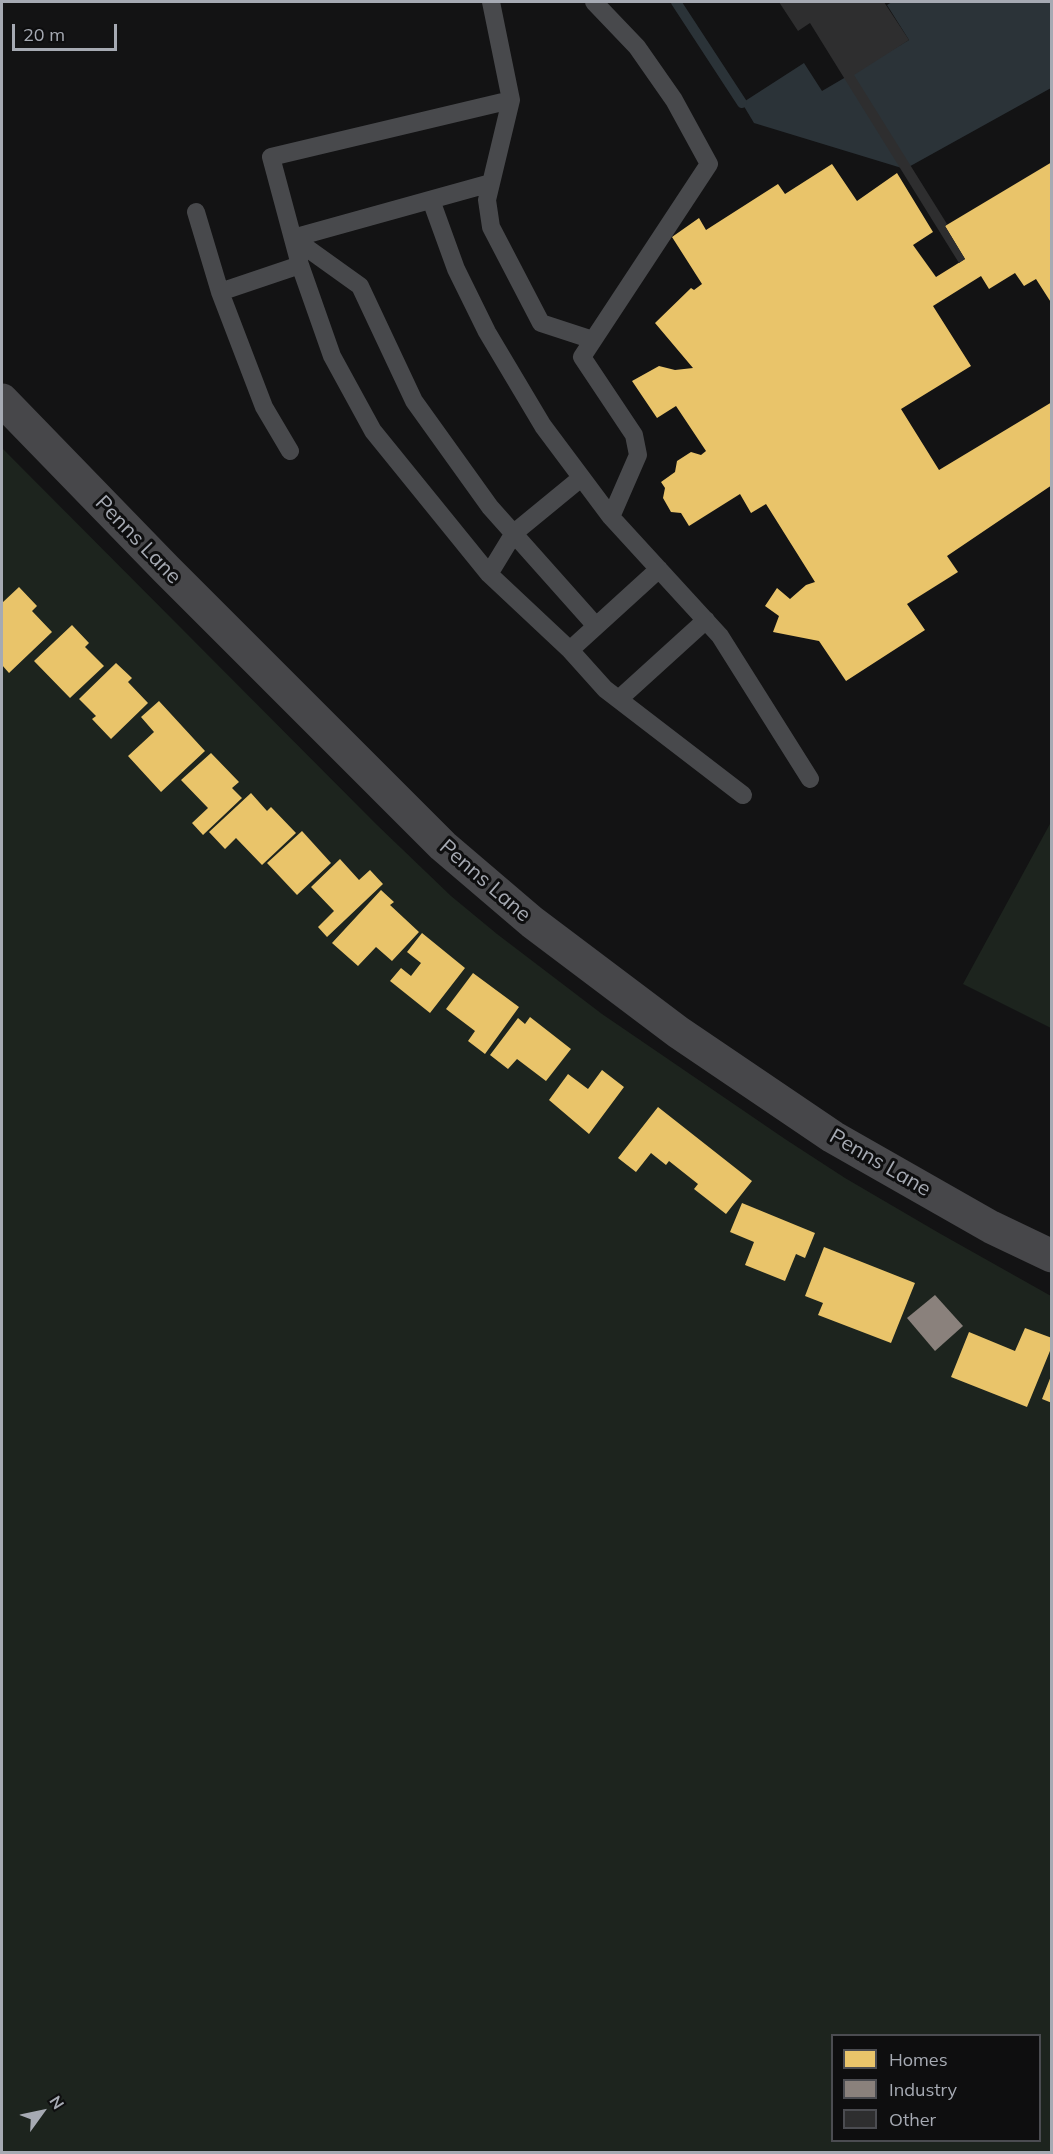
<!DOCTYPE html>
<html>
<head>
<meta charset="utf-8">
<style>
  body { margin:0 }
  #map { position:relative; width:1053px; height:2154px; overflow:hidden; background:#131314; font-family:Mulish,sans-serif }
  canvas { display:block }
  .frame { position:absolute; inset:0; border:3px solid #a6aab3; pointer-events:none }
  .legend { position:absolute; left:831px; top:2034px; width:210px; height:108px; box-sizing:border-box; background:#0e0e0f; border:2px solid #4b4c51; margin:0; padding:8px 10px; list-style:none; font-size:18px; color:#a6aab3 }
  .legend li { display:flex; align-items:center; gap:12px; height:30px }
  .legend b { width:30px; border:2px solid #4b4c51 }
  .north { position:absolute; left:12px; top:2082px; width:60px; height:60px; -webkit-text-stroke:4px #0e0e0f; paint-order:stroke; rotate:57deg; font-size:16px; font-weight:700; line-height:24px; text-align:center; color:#a6aab3 }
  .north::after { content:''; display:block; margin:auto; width:21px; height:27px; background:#a6aab3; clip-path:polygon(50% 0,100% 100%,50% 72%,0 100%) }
  .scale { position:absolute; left:12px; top:24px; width:105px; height:27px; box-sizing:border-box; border:3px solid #a6aab3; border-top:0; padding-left:8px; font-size:18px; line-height:21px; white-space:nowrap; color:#a6aab3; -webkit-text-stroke:4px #0e0e0f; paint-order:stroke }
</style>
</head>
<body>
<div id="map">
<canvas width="1053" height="2154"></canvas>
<div class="frame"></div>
<ul class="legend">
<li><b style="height:16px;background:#e9c46a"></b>Homes</li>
<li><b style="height:16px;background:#8a817c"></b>Industry</li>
<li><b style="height:16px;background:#2e2e2f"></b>Other</li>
</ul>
<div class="north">N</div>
<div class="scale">20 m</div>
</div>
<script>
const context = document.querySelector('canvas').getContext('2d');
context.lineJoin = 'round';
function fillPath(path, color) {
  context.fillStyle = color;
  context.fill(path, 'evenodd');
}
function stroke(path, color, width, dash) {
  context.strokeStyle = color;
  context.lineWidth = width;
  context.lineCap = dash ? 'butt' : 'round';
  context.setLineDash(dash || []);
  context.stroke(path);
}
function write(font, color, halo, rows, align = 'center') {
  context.font = font + ' Mulish,sans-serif';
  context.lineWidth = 6;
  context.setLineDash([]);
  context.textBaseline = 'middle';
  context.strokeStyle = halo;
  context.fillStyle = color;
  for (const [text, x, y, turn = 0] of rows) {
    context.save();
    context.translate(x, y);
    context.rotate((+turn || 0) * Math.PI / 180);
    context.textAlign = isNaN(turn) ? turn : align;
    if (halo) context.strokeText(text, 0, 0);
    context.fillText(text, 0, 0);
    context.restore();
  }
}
const green = new Path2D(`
  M2,448l374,376 75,72 46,38 105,80 183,125 60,39 94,55 112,63v856h-1049zM832,2036h208v104h-208z
  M1051,822l1,206h-1l-88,-44z`);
const water = new Path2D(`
  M892,2h159v86l-146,81 -151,-46 -12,-20 62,-40 18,28 87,-51 -22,-35z`);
const homes = new Path2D(`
  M1052,162v142l-16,-25 -12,7 -9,-13 -26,16 -8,-13 -48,30 38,60 -70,43 38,61 113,-68v83l-105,71 11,16 -51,32 18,26 -79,51 -27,-40 -46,-9 6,-16 -14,-10 12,-18 13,11 16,-14 9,-3 -49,-78 -15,9 -11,-19 -51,32 -8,-13 -10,-1 -8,-14 2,-10 -4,-6 14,-10 2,-11 14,-9 10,3 5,-4 -30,-45 -19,12 -25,-37 27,-15 16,4 18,-2 -38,-45 36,-35 3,2 8,-6 -30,-47 27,-19 7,12 72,-46 7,10 47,-30 25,37 40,-28 36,59 -20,13 23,32 29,-18 -20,-33z
  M19,587l18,19 -5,5 20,21 -43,41 -7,-8v-62z
  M72,625l17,18 -4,4 19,19 -34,32 -36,-37z
  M116,663l16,15 -4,4 20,21 -37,36 -19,-20 4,-3 -17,-17z
  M159,701l46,50 -44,41 -33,-36 26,-24 -13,-15z
  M211,753l28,29 -7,6 10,10 -39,37 -11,-12 16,-15 -27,-28z
  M251,793l16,18 4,-4 25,26 -34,32 -26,-27 -11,11 -16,-17z
  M302,831l29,32 -34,32 -30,-32z
  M340,859l19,21 11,-10 13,14 -56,53 -9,-10 16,-16 -23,-24z
  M381,890l13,12 -4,3 29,27 -27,29 -16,-14 -18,19 -26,-23z
  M422,933l43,35 -35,45 -40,-32 11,-13 10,8 10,-13 -14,-11z
  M473,973l46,34 -34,47 -17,-13 7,-10 -29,-22z
  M530,1017l41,32 -25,32 -29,-22 -9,10 -18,-14 28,-37 7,6z
  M602,1070l22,17 -35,47 -40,-34 19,-26 20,15z
  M658,1107l94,74 -26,33 -32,-25 4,-5 -29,-23 -3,4 -15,-12 -15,19 -18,-14z
  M742,1203l73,30 -10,25 -9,-4 -11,27 -40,-16 9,-23 -24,-10z
  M824,1247l91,36 -24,60 -73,-28 5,-12 -18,-7z
  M1025,1328l27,10v8l-25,61 -76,-30 18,-45 46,19z
  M1051,1376h1v27l-10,-4z`);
const industry = new Path2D(`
  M935,1295l28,31 -28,25 -28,-33z`);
const stream = new Path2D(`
  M676,2l66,101`);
const building = new Path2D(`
  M779,2h105l25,38 -55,35 93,149 -2,2 20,33 -6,4 -149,-240 -12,8z`);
const service = new Path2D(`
  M491,2l20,98 -240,57 29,108 32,91 41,75 116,143 81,76 35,39 138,106
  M594,2l43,45 37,53 35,64 -127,193 52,78 4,20 -27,62
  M511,100l-24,100 4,27 50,96 52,17
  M491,183l-198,55 67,48 54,115 76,106 106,119
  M431,200l25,69 31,63 56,94 68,91 109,119 90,143
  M196,212l24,80 44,115 26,44
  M220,292l80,-27
  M489,574l25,-41 67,-55
  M570,650l89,-81
  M619,699l87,-79`);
const secondary = new Path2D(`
  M2,400l164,169 277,277 89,76 146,110 155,105 158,90 61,29`);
const streetNames = [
  ["Penns Lane",138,540,46],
  ["Penns Lane",485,881,41],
  ["Penns Lane",880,1163,30]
];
fillPath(green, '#1d241e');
fillPath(water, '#2b3338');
fillPath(homes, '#e9c46a');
fillPath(industry, '#8a817c');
stroke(stream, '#2b3338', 10);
fillPath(building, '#2e2e2f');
stroke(service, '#48494c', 18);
stroke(secondary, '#47474a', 33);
write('21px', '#a6aab3', '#0e0e0f', streetNames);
</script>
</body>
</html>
